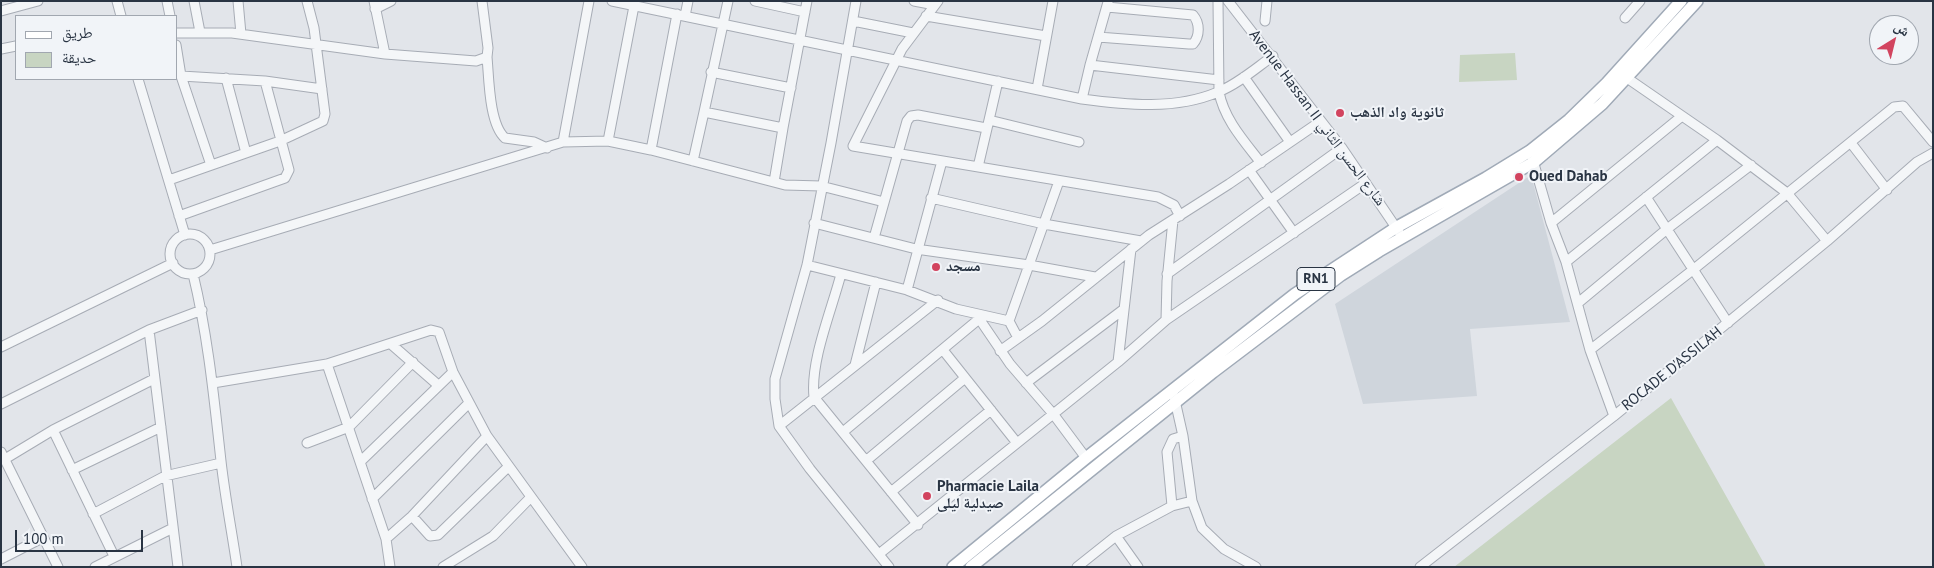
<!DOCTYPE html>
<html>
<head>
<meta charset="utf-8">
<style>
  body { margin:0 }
  #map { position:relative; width:1934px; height:568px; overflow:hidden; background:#e2e5ea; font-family:"PT Sans","Noto Naskh Arabic",sans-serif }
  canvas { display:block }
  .frame { position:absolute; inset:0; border:2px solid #293443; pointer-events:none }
  .legend { position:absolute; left:15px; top:15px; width:162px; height:65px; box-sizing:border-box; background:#f1f4f8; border:1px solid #a1a7b0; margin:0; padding:6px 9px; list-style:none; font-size:15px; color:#293443 }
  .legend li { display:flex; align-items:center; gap:10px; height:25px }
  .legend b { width:25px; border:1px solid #a1a7b0 }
  .north { position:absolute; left:1869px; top:15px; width:50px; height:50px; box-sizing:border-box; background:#f1f4f8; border:1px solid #a1a7b0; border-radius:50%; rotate:36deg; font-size:14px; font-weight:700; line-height:20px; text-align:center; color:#293443 }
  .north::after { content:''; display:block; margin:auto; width:18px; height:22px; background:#d2445f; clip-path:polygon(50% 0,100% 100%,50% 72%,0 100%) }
  .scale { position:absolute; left:15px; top:530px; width:128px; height:22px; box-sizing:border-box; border:2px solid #293443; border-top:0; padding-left:6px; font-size:15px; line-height:18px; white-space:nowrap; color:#293443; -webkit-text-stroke:4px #f1f4f8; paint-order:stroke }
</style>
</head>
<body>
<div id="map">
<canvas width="1934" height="568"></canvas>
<div class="frame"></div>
<ul class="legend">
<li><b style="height:6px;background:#fff"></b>طريق</li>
<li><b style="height:14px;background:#c8d5c2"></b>حديقة</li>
</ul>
<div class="north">ش</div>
<div class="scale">100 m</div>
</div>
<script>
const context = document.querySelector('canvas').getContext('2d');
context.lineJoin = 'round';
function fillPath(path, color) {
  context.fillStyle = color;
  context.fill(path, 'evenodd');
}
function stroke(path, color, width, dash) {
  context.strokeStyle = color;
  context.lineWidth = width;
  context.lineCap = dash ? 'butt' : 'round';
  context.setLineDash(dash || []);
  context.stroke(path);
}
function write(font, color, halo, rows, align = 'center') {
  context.font = font + ' "PT Sans","Noto Naskh Arabic",sans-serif';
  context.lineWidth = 4;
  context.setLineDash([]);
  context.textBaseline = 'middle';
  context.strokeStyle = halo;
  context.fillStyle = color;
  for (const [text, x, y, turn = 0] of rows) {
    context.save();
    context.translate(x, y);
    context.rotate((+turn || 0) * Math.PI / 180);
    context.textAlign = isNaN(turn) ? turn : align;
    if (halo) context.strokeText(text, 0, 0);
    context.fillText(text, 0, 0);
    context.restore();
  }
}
const built = new Path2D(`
  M1531,175l39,147 -100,7 7,67 -114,8 -28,-100z`);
const green = new Path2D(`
  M1515,53l2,27 -58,2 1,-27z
  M1671,398l95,169h-312z`);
const minor = new Path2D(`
  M117,1l4,15
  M167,1l3,15
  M194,1l6,31
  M238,1l3,33
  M374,1l11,53
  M612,1l470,98c45,6 94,11 136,-7 20,-8 38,-24 55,-36
  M728,1l-24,111 79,16 24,-127
  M755,1l50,11
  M856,1l-25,142 -24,122 -32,114v20l4,27 31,43 79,98
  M914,1l21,4
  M938,1l-36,48 -49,97 305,51 16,8 6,11
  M1218,1l1,91c5,27 25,49 42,71
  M1228,1l114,147 57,84
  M375,9l16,-8
  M1,11l37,-10
  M685,16l3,-15
  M926,16l120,20
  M1625,18l15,-17
  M853,21l60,12
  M1265,21l2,-20
  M176,33h56l153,21 91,7 11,-4 1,-9 -6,-47
  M1098,37l91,7h4c7,-8 7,-21 0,-29l-86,-8
  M176,45l5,31 30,89
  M1,49l15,-3
  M487,57c2,21 2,67 18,81l29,4 13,6
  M1090,65l129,15
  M711,72l80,16
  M181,76l84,5 57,8
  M1244,77l46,65
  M226,78l20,75
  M1627,78l90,62 70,53 40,48
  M138,79l47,156
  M1037,89l16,-88
  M1082,99l8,-34 18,-63
  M989,120l9,-39
  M608,141l26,-135
  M563,142l26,-141
  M1851,143l36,47
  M651,150l26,-136
  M1532,157l19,66 15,39 24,88 24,66
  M693,161l11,-49
  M978,167l11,-47 90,22
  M1249,170l45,63
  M169,180l111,-39 43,-20 2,-7 -11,-86 -7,-27
  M774,182l9,-54
  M1646,197l82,126
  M931,198l113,26 97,17
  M179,216l106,-38 4,-8 -24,-89
  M814,223l102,26 113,16 66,12
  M1551,223l131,-107
  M170 254a20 20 0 1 1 40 0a20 20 0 1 1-40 0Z
  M874,238l33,-117 4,-5 7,-1 68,13
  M210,250l353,-108 45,-1 43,9 134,35 36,1 63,16
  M1566,262l151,-122
  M807,265l100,25 49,19 53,12
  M193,274c15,62 21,124 28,187 4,36 11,71 16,106
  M841,274c-9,35 -31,87 -27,123l104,128
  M1167,274l175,-126
  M907,290l35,-129
  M1578,303l89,-74 84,-64
  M976,314l34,50 44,51 32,43
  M1166,320l1,-39 6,-61
  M149,330c9,79 19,158 29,237
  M1018,338l-9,-17 50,-140
  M391,344l47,41
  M1,347l172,-84
  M943,350l74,93
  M1590,350l104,-81 200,-162 9,-1 30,36
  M1000,351l42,-30 107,-86 80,-51 92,-63
  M1118,362l13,-113
  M327,364l59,175 4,28
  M855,365l21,-83
  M213,383l114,-19 104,-34 8,2 14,40 34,64 95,131
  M1026,383l98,-74
  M1174,396l9,40 9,65 10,27 22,21 32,18
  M1,404l148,-74 53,-20
  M779,426l159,-126
  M53,430l61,126
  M843,432l136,-113
  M307,443l42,-16 64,-65
  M1,452l57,115
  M5,459l48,-29 101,-51
  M867,460l98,-82
  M361,461l92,-89
  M72,470l89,-43
  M891,492l100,-82
  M372,499l96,-95
  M1172,506l-5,-54 6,-13 10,-3
  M93,514l72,-38 56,-13
  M412,516l18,20 8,-1 70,-68
  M1116,536l56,-30 20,-5
  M386,539l26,-23 75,-80
  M879,554l239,-192 48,-42 200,-137
  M1,559l41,-21
  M95,567l78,-39
  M443,567l50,-31 38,-39
  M1077,567l39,-31 22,31
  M1420,567l194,-151 213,-175 90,-79 16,-9`);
const major = new Path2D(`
  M953,567l133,-109 209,-164 102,-67 89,-49 44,-27 39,-31 38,-37 74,-82
  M971,567l242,-195 128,-97 38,-24 155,-89 68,-58 95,-103`);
const markers = [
  [1340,113,5,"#d2445f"],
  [1519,177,5,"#d2445f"],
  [936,267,5,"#d2445f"],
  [927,496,5,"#d2445f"]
];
const shields = [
  [1316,279,38]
];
const shieldNames = [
  ["RN1",1316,279]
];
const poiNames = [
  ["ثانوية واد الذهب",1350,113],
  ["Oued Dahab",1529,177],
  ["مسجد",946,267],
  ["Pharmacie Laila",937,487],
  ["صيدلية ليلى",937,504]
];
const streetNames = [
  ["Avenue Hassan II شارع الحسن الثاني",1317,118,53],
  ["ROCADE D'ASSILAH",1672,369,-39]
];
fillPath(built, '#cfd5dc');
fillPath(green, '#c8d5c2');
stroke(minor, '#a7acb5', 11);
stroke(major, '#a0aab7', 14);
stroke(minor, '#f4f6f8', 9);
stroke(major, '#fff', 11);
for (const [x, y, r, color] of markers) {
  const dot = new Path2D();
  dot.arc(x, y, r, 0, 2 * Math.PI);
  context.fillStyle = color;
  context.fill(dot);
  stroke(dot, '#f1f4f8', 2);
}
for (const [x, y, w] of shields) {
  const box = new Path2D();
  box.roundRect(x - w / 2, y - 11.5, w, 23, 4);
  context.fillStyle = '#f1f4f8';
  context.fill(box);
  stroke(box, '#293443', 1);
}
write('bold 14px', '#293443', null, shieldNames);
write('bold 15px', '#293443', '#f1f4f8', poiNames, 'left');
write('15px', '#293443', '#f1f4f8', streetNames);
</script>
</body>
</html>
